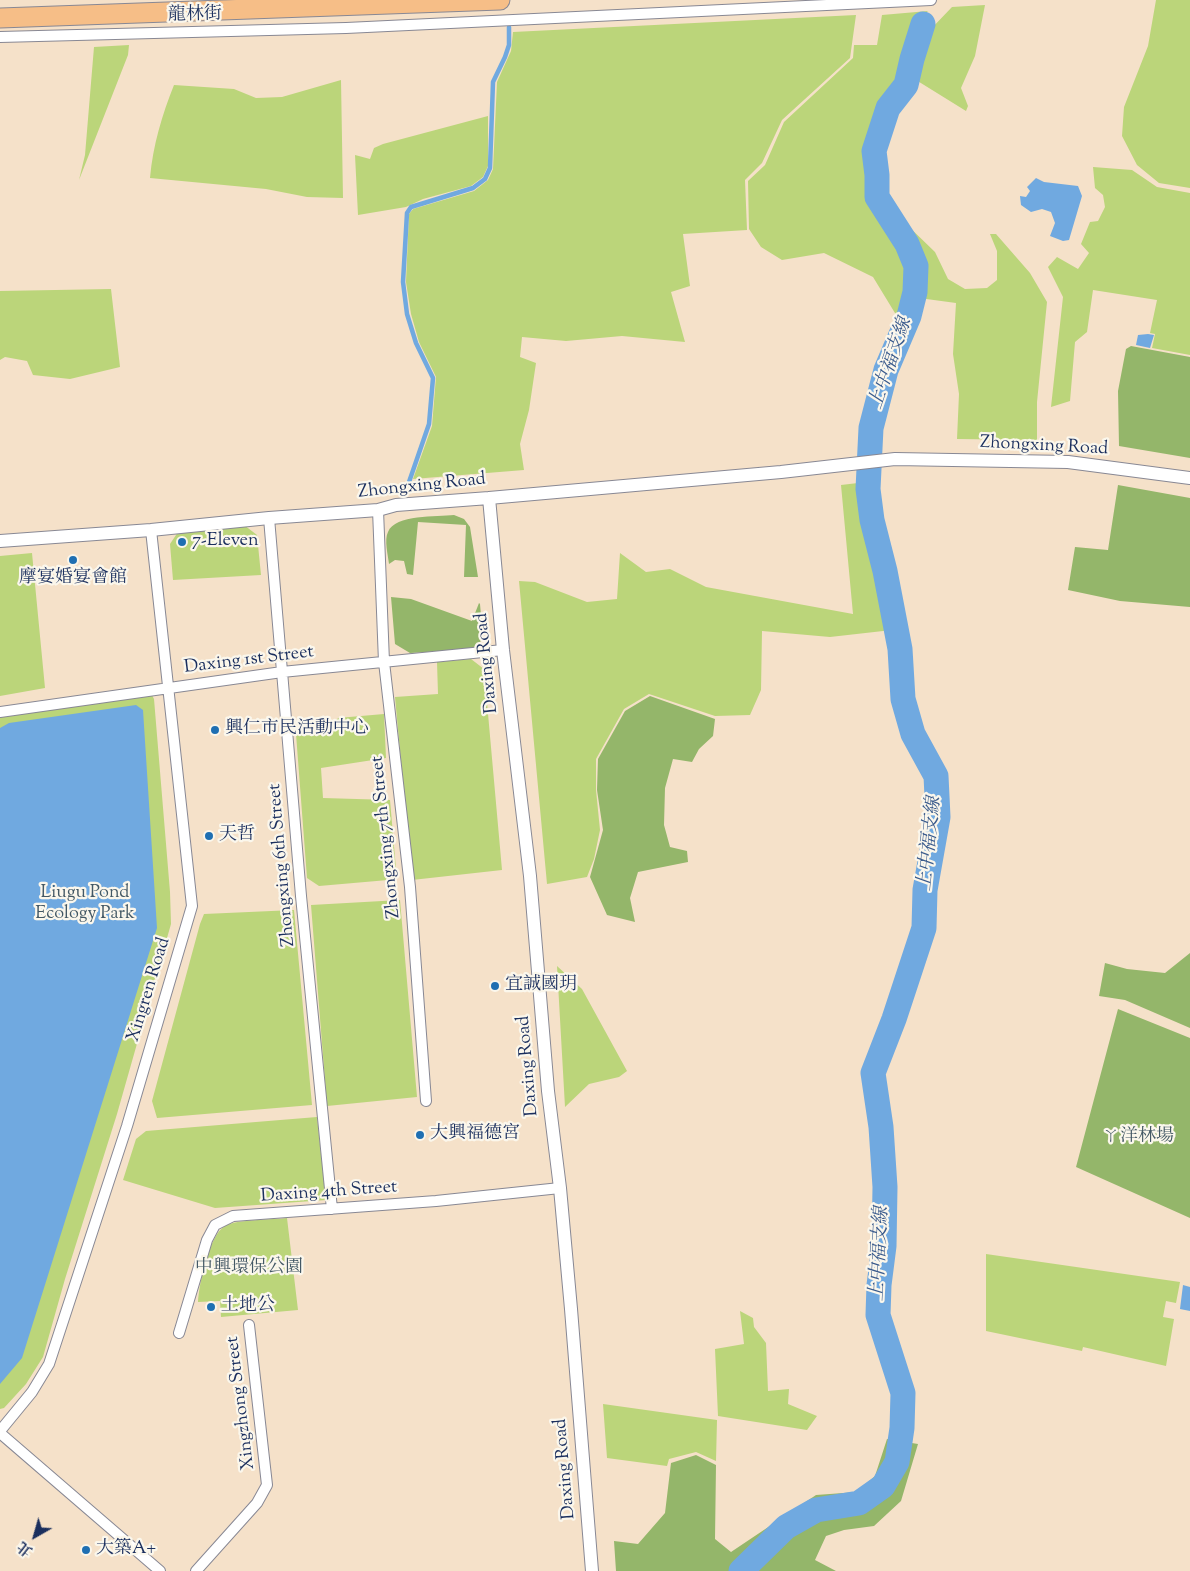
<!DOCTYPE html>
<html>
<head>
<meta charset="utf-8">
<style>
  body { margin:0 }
  #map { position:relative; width:1190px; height:1571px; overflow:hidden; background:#f5e1c9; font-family:"Sorts Mill Goudy","Noto Serif TC",serif }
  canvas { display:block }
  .north { position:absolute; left:10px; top:1511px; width:50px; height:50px; -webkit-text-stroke:4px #fbf7ec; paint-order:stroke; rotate:218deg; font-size:14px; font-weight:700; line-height:20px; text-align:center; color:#1b2f5e }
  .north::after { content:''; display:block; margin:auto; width:18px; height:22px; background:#1b2f5e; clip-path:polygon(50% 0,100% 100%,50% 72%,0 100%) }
</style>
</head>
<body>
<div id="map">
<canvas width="1190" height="1571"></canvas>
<div class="north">北</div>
</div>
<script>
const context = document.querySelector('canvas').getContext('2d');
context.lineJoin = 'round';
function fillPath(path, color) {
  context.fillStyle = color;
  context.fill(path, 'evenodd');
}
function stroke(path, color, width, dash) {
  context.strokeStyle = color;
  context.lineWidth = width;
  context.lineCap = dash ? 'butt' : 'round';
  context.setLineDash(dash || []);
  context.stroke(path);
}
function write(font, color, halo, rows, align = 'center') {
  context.font = font + ' "Sorts Mill Goudy","Noto Serif TC",serif';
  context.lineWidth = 4.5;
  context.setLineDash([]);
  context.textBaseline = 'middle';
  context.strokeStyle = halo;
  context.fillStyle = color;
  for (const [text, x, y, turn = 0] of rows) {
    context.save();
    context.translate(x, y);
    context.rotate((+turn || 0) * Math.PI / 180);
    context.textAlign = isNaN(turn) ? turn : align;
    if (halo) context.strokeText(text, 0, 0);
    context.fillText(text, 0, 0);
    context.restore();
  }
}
const green = new Path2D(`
  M1156,0h34v188l-31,-5 -22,-18 -15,-29 2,-29 24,-61z
  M985,5l-10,51 -14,32 7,18 -2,5 -50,-31 3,-22 10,-27 23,-24z
  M928,11l-13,12 -13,37 -6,26 -14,20 -14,45 1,47 31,49 11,22 -3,24 -10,25 -25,-41 -49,-24 -42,7 -21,-13 -12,-18 -1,-48 17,-16 19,-43 69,-64 1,-13h23l5,-30z
  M856,15l-6,43 -68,62 -20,43 -17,17 2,50 -64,4 7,52 -19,6 14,50 -63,-6 -56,5 -44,-4 -2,20 16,6 -7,47 -9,34 4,26 -111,9 19,-53 4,-49 -17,-35 -8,-28 -5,-32 3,-68 4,-5 61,-18 14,-11 5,-11 4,-87 14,-31 2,-19z
  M129,45l-1,10 -49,125 6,-25 9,-108z
  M341,80l2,118 -36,-1 -41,-8 -116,-11c3,-33 12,-63 24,-93l60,4 22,9 26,-1z
  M488,116v50l-5,11 -12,9 -48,13 -17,8 -48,8 -3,-60 15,4 4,-11 9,-4z
  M1093,167l39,3 25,17 33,6v162l-38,-7 3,-14 -5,-1 7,-33 -64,-10 -6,42 -12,10 -5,59 -19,6 12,-110 -15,-30 9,-10 21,12 11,-16 -8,-9 9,-22 8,-1 7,-14 -2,-12 -8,-7z
  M881,195l5,3 18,24 31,30 13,27 17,10 22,-1 10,-8v-29l-7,-17h6l34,39 17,29 -10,100v38l-80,-1 2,-45 -6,-40 3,-51 -37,-5 3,-30 -5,-18z
  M111,289l9,78 -50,12 -37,-4 -6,-14 -22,-4 -5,3v-69z
  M858,483l-1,11 29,105 6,31 -62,7 -68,-6 -1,59 -11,25 -35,1 -66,-22 -25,15 -28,50v31l4,40 -6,29 -7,18 -40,7 -28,-303 16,1 52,20 30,-3 3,-46 26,19 24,-3 36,18 147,27 -12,-129z
  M244,525l13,10 4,40 -88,5 -3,-36 8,-12z
  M32,553l13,135 -45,8v-140z
  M471,659l13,10 18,201 -90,10 -17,-183 43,-3 -1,-32z
  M151,693l3,6 16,193 1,32 -54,190 -52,165 -22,78 -17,27 -22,24 -4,1v-695z
  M384,714l2,44 -65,10 2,30 67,2 6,69 -8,11 -69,6 -12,-8 -11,-144 35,-4 7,-12z
  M400,900l17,197 -90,9 -16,-201z
  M294,910l18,195 -155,13 -5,-17 48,-177 4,-10z
  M557,966l25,23 45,82 -8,6 -30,7 -24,23z
  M317,1117l9,83 -111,8 -92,-28 13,-41 10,-8z
  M287,1218l11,92 -77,7 -1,-16 -22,1c1,-18 11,-67 27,-76 12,-7 48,-6 62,-8z
  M986,1254l194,28 -4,21 -10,-2 -3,16 11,2 -8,47 -83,-19 -1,4 -96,-20z
  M740,1311l13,7 1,9 12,16 2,48 21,-2 -1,15 29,12 -10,14 -89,-14 -3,-67 29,-5z
  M603,1404l114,16 -1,41 -20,-9 -27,7 -2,7 -60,-8z`);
const forest = new Path2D(`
  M1131,346l59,11v101l-71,-12 -1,-55 8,-42z
  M1118,485l72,13v109l-70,-6 -52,-11 7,-43 33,3z
  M454,515l10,4 6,8 8,50h-14l2,-52 -48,-3 -5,53 -6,-1 -3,-13 -9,-1 -6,4c-1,-9 -5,-24 -1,-32 7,-18 49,-15 66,-17z
  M391,597l20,2 61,22 7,-18 1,1 3,34 -8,11 -65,4 -15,-9z
  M650,696l65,23 -2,17 -14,13 -7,13 -19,-3 -8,29 -1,37 6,22 17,4 1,11 -50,10 -8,26 5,24 -28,-7 -17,-38 13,-47 -6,-40 1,-31 27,-48z
  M1190,953v75l-65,-28 -26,-4 6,-33 22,6 38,4z
  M1118,1009l72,29v180l-114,-51z
  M887,1439l31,5 -17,57 -27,25 -30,4 -18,6 -11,24 21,11h-220l-2,-30 24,3 27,-31 6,-50 25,-8 20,10 -1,74 16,13 85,-57 41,-3 18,-16z`);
const water = new Path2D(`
  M1036,178l8,4 34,4 4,10 -13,44 -6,1 -13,-5 5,-13 -4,-11 -9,-3 -11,3 -10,-7 -1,-9 6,1 4,-6 -3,-4z
  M1148,334l6,1 -4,13 -14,-3 2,-10z
  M136,705l7,5 14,218 -135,430 -22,26v-656l9,-5z
  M1183,1285l7,2v24l-10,-2z`);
const stream = new Path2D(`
  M409,482l20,-58 4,-46 -17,-35 -9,-29 -4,-32 4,-69 4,-6 62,-19 12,-9 5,-11 3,-86 12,-25 4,-12v-18`);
const river = new Path2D(`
  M741,1571l45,-44 30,-17 43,-7 24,-17 14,-24 5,-34 1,-35 -25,-78 1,-30 5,-39 1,-59 -4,-60 -8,-54 21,-54 30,-91 1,-38 13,-73 -2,-41 -23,-42 -10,-35 -3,-50 -15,-78 -13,-51 -4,-31 3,-61 15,-58 23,-54 6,-24 1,-26 -9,-22 -30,-47v-22l-3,-24 14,-43 18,-23 6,-26 11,-35`);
const minor = new Path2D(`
  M0,37l346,-9 585,-28
  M378,510l6,152 26,225 16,214
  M269,518l32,378 31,313
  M0,712l282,-40 221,-22
  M179,1333l28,-93 8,-15 18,-9 203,-15 124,-13
  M0,1431l32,-39 17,-28 78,-238 65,-220 -41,-376
  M0,1433l160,138
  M196,1571l61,-68 10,-18 -18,-160`);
const tertiary = new Path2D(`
  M489,498l14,152 27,226 18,215 12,97 11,121 21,262
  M0,541l151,-11 118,-12 109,-8 18,-5 93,-7 292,-26 114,-13 173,3 122,16`);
const motorway = new Path2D(`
  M0,18l500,-18`);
const markers = [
  [182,542,5,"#1f6fb2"],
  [73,560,5,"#1f6fb2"],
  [215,730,5,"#1f6fb2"],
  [209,836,5,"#1f6fb2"],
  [495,986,5,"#1f6fb2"],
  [420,1135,5,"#1f6fb2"],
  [211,1307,5,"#1f6fb2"],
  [86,1550,5,"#1f6fb2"]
];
const streetNames = [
  ["龍林街",195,16,-1],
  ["Zhongxing Road",1044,447,3],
  ["Zhongxing Road",422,487,-6],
  ["Daxing 1st Street",249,661,-7],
  ["Daxing Road",488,663,-96],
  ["Zhongxing 7th Street",387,837,-96],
  ["Zhongxing 6th Street",283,865,-95],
  ["Xingren Road",150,990,-73],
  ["Daxing Road",529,1066,-95],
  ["Daxing 4th Street",329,1193,-4],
  ["Xingzhong Street",242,1403,-97],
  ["Daxing Road",566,1469,-95]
];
const poiNames = [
  ["7-Eleven",192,542],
  ["摩宴婚宴會館",73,579,"center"],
  ["興仁市民活動中心",225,730],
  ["天哲",219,836],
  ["宜誠國玥",505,986],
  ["大興福德宮",430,1135],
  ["土地公",221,1307],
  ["大築A+",96,1550]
];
const parkNames = [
  ["Liugu Pond",85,894],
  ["Ecology Park",85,915],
  ["ㄚ洋林場",1138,1138],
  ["中興環保公園",249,1269]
];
const waterNames = [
  ["上中福支線",892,364,-71],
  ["上中福支線",931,844,-84],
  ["上中福支線",881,1254,-87]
];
fillPath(green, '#bbd57a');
fillPath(forest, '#94b66a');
fillPath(water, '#70a9e0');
stroke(stream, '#70a9e0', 4.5);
stroke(river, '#70a9e0', 25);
stroke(minor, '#888894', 12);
stroke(tertiary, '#888894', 14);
stroke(motorway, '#888894', 21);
stroke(minor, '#fff', 10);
stroke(tertiary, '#fff', 12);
stroke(motorway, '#f6be87', 19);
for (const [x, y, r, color] of markers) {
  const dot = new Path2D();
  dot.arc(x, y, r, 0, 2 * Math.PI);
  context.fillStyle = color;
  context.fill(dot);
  stroke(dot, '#fbf7ec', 2);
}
write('18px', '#1b2f5e', '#fbf7ec', streetNames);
write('18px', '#1b2f5e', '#fbf7ec', poiNames, 'left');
write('18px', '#435865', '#fbf7ec', parkNames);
write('italic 19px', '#395a8c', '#fbf7ec', waterNames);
</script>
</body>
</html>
